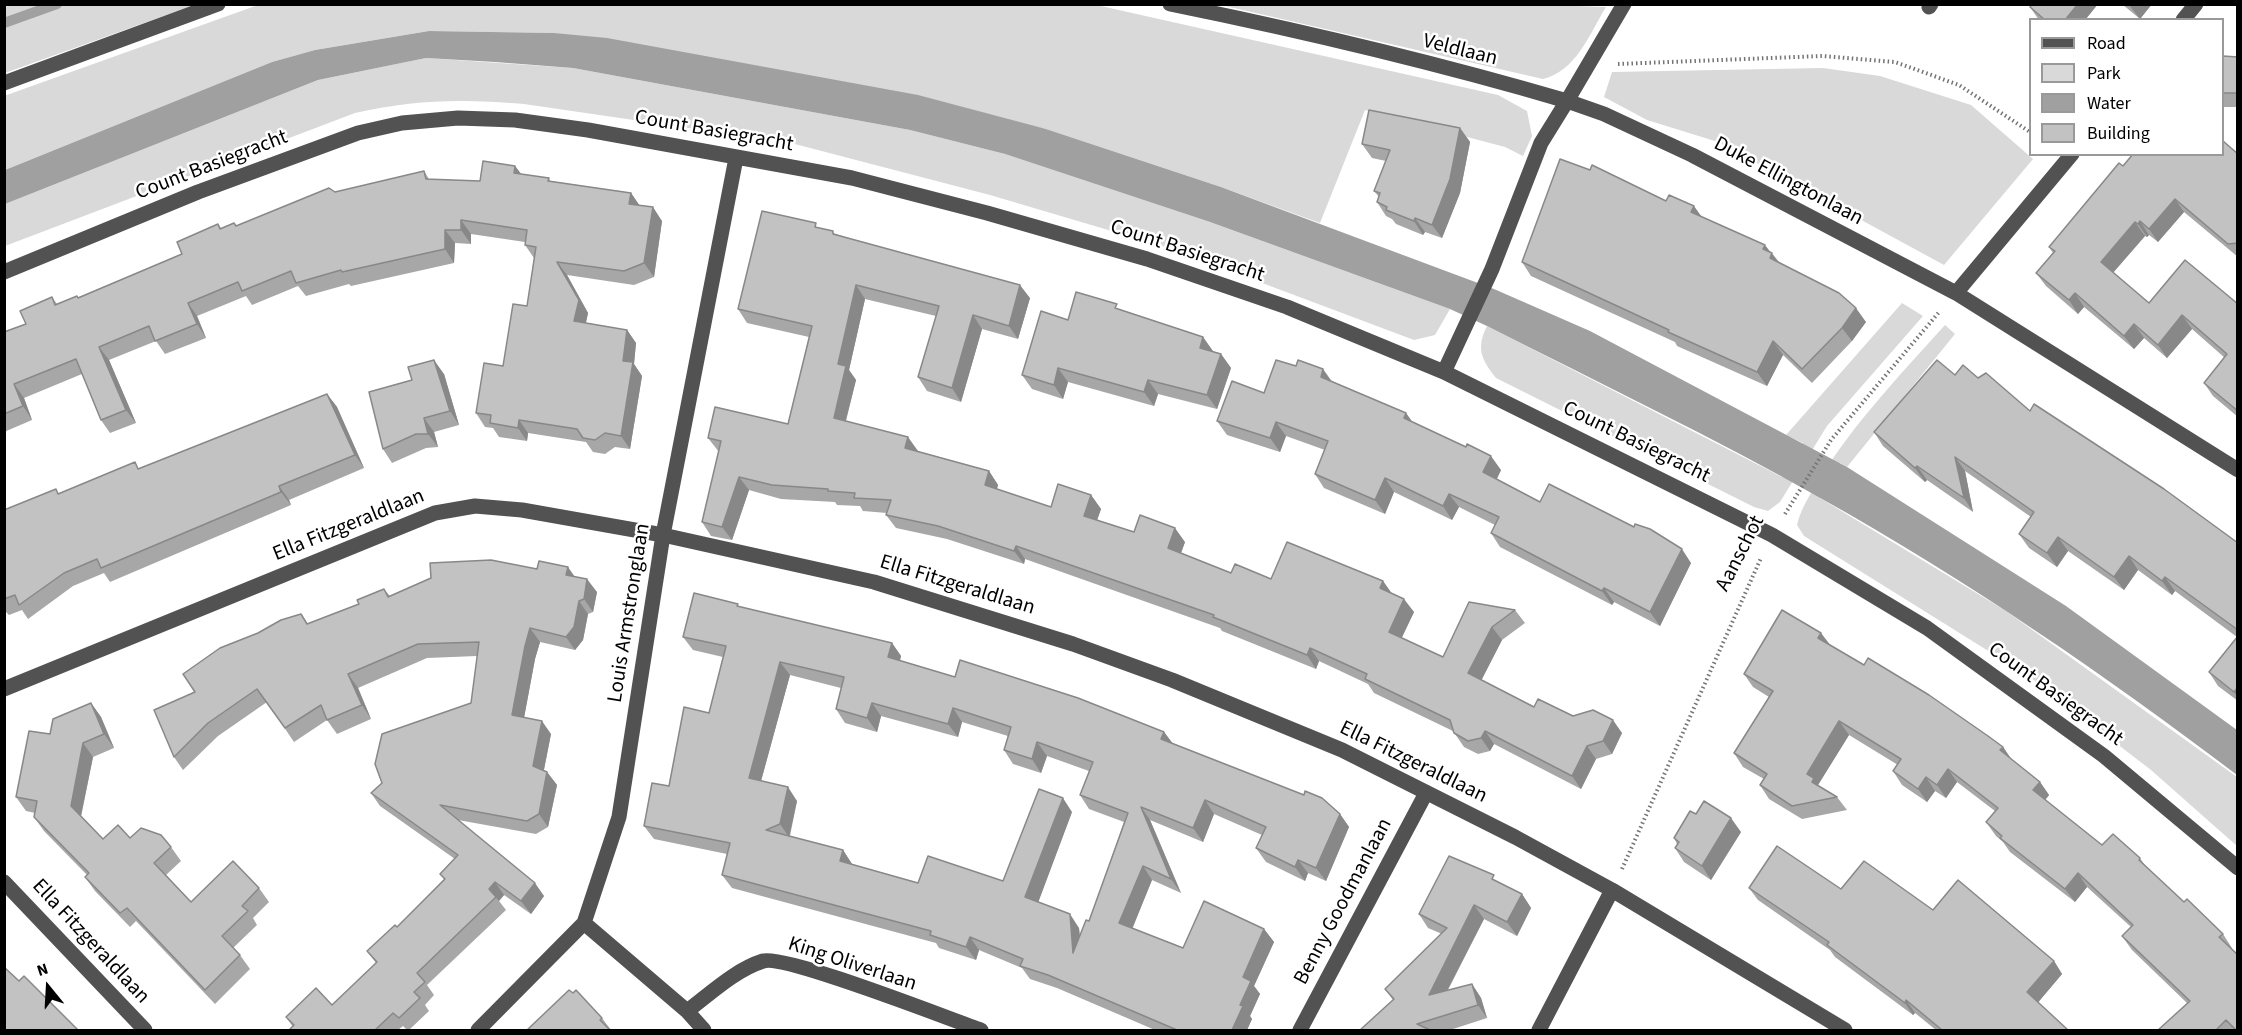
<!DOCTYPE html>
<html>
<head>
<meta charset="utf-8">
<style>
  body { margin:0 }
  #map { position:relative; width:2242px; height:1035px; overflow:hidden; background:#fff; font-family:"Source Sans 3",sans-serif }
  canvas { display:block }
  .frame { position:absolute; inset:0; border:6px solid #000; pointer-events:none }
  .legend { position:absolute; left:2029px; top:18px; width:195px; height:138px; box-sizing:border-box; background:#fff; border:2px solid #999; margin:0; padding:8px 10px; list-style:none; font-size:18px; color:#000 }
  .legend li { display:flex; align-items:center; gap:12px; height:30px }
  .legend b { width:30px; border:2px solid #999 }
  .north { position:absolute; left:18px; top:957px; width:60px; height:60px; -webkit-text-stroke:4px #fff; paint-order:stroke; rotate:342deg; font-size:16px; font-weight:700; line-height:24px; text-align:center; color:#000 }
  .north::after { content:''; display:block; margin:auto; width:21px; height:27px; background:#000; clip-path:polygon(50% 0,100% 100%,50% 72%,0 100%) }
</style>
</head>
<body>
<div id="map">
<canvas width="2242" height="1035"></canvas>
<div class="frame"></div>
<ul class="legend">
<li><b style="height:8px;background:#525252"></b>Road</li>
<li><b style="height:16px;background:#d9d9d9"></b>Park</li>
<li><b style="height:16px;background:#a0a0a0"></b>Water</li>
<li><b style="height:16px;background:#c2c2c2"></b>Building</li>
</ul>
<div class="north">N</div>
</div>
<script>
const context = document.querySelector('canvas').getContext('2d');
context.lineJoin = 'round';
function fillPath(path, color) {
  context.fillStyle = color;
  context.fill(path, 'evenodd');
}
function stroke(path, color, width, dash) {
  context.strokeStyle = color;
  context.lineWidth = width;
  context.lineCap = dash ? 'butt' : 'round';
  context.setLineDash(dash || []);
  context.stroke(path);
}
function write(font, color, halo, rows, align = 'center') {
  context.font = font + ' "Source Sans 3",sans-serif';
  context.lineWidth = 5;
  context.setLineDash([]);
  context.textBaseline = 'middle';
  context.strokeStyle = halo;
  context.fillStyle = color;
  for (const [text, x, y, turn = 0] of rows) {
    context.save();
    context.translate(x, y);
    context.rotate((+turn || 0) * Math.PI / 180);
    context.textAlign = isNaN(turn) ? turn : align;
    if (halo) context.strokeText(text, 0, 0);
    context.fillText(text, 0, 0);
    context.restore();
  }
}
const green = new Path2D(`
  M5,4h189v1l-189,68z
  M1092,4l406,91 29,16 5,25 -9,20 -18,-9 -140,-37 -45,113 -99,-36 -175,-58 -492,-96 -125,-2 -114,19 -43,12 -267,108 -1,-74 254,-91z
  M1551,5l55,2c-17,28 -30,64 -63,72l-322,-74z
  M426,58l147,10 337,62 95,24 205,68 240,87 -15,26 -21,5 -245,-92 -179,-53 -199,-52 -267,-39c-63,-5 -107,-5 -169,9l-350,133v-42l313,-124z
  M1823,68l57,8 91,29 62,54 -89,106 -226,-123 -71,-22 -43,-23 8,-25z
  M1902,303l21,13 -96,110 -47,76 -12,9 -14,-4 -258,-129c-15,-19 -20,-30 -9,-52l295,151 21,-34 -17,-8z
  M1945,325l10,9 -108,133 -7,-4 -20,35 186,113 231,166v69l-86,-76 -121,-93 -226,-141 -7,-11c4,-17 13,-30 22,-45 35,-57 81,-105 126,-155z`);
const water = new Path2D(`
  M429,31l125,2 53,5 311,57 128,34 175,58 273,102 96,42 257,136 219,139 171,124v45c-132,-100 -270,-195 -415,-276 -109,-62 -223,-116 -335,-173l-37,-17 -240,-87 -205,-68 -95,-24 -337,-62 -78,-6 -69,-4 -108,22 -313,124v-34l267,-108 43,-12z`);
const stream = new Path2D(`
  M4,23l53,-19`);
const path = new Path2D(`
  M1618,64l204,-8 73,6 64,23 71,47
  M1785,514l46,-74 109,-129
  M1622,869l139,-311`);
const minor = new Path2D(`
  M1170,4c133,27 267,59 397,97l57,-97
  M1929,7l2,-3
  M2183,20l13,-16
  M4,83l214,-79
  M4,272l194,-80 160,-59 44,-10 56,-5 57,2 73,10 264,48 135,35 160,46 140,48 157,65 328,163 155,93 177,128 134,112
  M1956,293l116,-139
  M1444,372l48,-103 49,-126 26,-42 37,13 88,41 264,138 282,177
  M4,689l431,-176 40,-7 47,4 141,25 211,47 199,62 99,36 170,70 173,87 97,53 233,140
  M4,882l141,148
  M584,923l103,88 17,19
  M687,1011c24,-18 48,-41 76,-50 22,-7 186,58 218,69
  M478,1030l106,-107 35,-106 44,-282 73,-377
  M1300,1030l126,-237
  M1539,1030l73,-140`);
const wall = new Path2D(`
  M2032,4h66l-13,16h-46l-9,-13z
  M2122,4h30l-12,15z
  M2223,56l15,1v50h-15z
  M1460,128l10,14 -10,51 -18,45 -17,-6 -2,3 -27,-11 -4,-5 -6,-3 -9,-14 2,-5 -5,-6 12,-30 -14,-3 -10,-14z
  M2238,154v103l-54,-45 -26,30 -9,-7 -2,2 -2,-1 -32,37 36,30 89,1v113l-25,-21 -9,-13 21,-25 -33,-29 -25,29 -23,-20 -10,11 -50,-42 -6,7 -32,-28 -10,-13 17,-20 -4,-6 74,-81z
  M515,166l6,8 28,4 1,3 81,12 8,12 23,16 -8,56 -20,8 -67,-10 21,38 -2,10 41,7 9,13 -2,21 8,12 -12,73 -15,-2 -10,7 -12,-2 -7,-10 -58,-9 -1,8 -28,-4 -6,-9 -8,-1 -9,-14 27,-47 24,-60 7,-48 -9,-13v-3l-54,-8v10l-16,-1 -1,20 -103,23 -2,-2 -43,12 -8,-10 -46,19 -6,-9 -49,20 9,22 -41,16 -9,-13 -47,19 27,63 -26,10 -9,-13 -19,-46 -58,24 8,22 -28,12v-100l22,-8 26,-27 5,7 22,-7 103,-43 36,-30 3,4 15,-2 99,-34 89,-21 5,8 51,2z
  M1666,201l36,16 70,36 7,9 87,60 -14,19 -40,42 -29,-28 -16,31 -90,-40 -2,-4 -144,-66 -9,-14z
  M820,228l16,6 194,64 -12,41 -36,-10 -21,73 -34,-11 -9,-14 18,-61 -71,-17 -16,71 7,10 -10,41 71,30 72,20 9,14 -1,4 54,18 40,-12 10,14 -4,11 37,12 51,10 -4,11 50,20 40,6 112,2 8,12 23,19 -13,26 42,19 72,-47 10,13 -23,17 -21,40 53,27 39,9 49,17 -10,21 -16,5 -15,30 -87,-45 -4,7 -12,3 -14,-7 -11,-16 -79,-38 -6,-9 -49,-23 -3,8 -94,-38 -2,-3 -195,-69 -1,5 -77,-25 -51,-11 -10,-13 1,-2 -24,-2 -3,-5 -23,-1 -2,-3 -54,-3 -32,-9 -17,50 -21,-4 -9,-14 17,-70 -11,-14 80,-14 21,-87 -62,-14 -9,-14z
  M1121,310l82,27 10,15 8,2 10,14 -14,41 -59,-15 -4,12 -86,-24 -5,17 -31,-10 -10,-14 46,-55z
  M1296,366l110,47 6,9 89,48 -4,9 43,23 151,61 -31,63 -46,-24 -2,3 -112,-58 -9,-14 4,-8 -36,-18 -7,13 -58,-28 -9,22 -61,-26 -9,-14 10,-24 -39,-14 -6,16 -53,-17 -10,-14 47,-28z
  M444,374l15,51 -25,7 4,15 -12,1 -34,15 -9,-14z
  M1955,375l23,3 260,165v158l-20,-15 -9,-14 28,-35 -62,-46 -3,4 -34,-25 -14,20 -56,-39 -11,16 -28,-19 -10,-14 12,-17 -66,-46 8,41 -46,-32 -2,2 -42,-36 -9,-14z
  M327,394l10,13 27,61 -75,32 2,5 -181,77 -6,-9 -31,13 -45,33 -6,-9 -13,5 -5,-5v-100l136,-41z
  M575,576l22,16 -4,20 -5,2 -5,26 -8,10 -35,-8 -5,17 -11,58 27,17 -7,36 3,2 10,13 -9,42 -12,7 -78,-14 86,76 -13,18 -27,-19 -5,6 7,9 -79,75 7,10 -9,10 4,6 -20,19h-2l-4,-4 -5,4h-109l4,-3 -7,-10 46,-12 44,-42 -9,-12 30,-24 47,-48 -4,-5 15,-15 -75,-53 -9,-13 100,-90 6,-47 -50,2 -69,30 13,31 -34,15 -10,-14 -33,22 -27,-40 -49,34 -35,34 -9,-13 21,-65 63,-59 43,-19 7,10 51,-20 25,-15 6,7z
  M740,607l152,36 9,13 -1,5 55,16 209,55 8,11 168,71 9,13 -23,54 -18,-8 -3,8 -39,-19 -10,-14 6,-13 -48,-21 -11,28 -53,-22 31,73 -29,-13 -20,48 51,20 81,-19 10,13 -20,44 6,8 -10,22 2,3 -5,11h-92l-98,-42 -27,-9 -8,-11 -43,-18 -3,10 -37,-12 -3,-5 -204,-55 -10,-13 5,-21 -73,-15 -10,-13 25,-40 40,-73 14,-56 -30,-7 -10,-13zM790,675l51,13 -5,21 9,14 32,9 4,-16 77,21 4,-15 46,14 -4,14 9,14 28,9 6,-17 42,15 -9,24 9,14 35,13 -35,99 -9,15 -1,-8 -41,-26 34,-90 -69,69 -85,2 -66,-18v-1l-9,-14 -53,-14 7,-35 -36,-20z
  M1821,633l8,12 174,102 8,12 29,23 9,13 -4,5 57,45 38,13 6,9 38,35 39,32 9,14 -1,1 7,81h-80l29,-27 -55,-53 -10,-14 9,-9 -44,-40 -12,15 -65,-50 -7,-10 -7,-6 -10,-14 9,-11 -38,-29 -11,16 -11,-7 -8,11 -25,-17 -9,-14 5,-6 -49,-30 -31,50 19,12 10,13 -45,9 -33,-20 -9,-14 4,-6 -21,-12 -9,-14 35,-56 -16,-10 -9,-13z
  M91,703l10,14 13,31 -21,9 -12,60 22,22 27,-1 41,9 10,14 -15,14 25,27 68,-14 10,14 -16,16 4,7 -24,23 7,7 10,14 -35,35 -79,-83 -6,6 -35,-36 -10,-14 2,-2 -43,-44 -10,-14 1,-4 -9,-2 -10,-14 34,-63z
  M1696,814l45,18 -30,48 -27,-18 -9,-14 2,-4 -3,-6z
  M1499,883l23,11 9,14 -14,28 -33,-17 -36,71 24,-6 9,14 6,20 -37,12h-90l33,-30 -8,-11 57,-55 -14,-6 -9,-14z
  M1749,888l92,1 92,21 121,51 8,13 -24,28 30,28h-132l-21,-17 -2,2 -78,-58 -5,-7 -72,-50z
  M602,1018l9,12h-84z`);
const shadedWall = new Path2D(`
  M2078,4h20l-13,16h-20z
  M2132,4h20l-12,15 -10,-13z
  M1460,128l10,14 -10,51 -18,45 -10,-13z
  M515,166l10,13 -11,-6z
  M631,193l9,13 -11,-2z
  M2175,199l9,13 -26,30 -9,-13z
  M1694,206l10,14 -13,-8z
  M653,207l9,14 -8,56 -10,-14z
  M1415,218l10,14 -2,3 -9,-14z
  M461,220l10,14v10l-10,-14z
  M2140,221l9,14 -2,2 -9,-13z
  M2135,222l10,14 -35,40 -9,-14z
  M445,230l10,13 -1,20 -9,-14z
  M1765,245l17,22 -2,5 -17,-23z
  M557,262l10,13 21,38 -5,22 -9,-14z
  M856,285l9,14 -16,71 7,10 -13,51 -9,-13 4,-54z
  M1020,285l10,13 -12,41 -9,-13z
  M2075,293l9,14 -6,7 -9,-14z
  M188,303l9,13 9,22 -9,-14z
  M1856,308l10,14 -14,19 -10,-13z
  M973,315l9,14 -21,73 -9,-14z
  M2182,315l10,14 -25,29 -9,-13z
  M2134,324l10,14 -10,11 -10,-13z
  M627,330l9,13 -2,21 8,12 -12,73 -9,-13 2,-75z
  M1203,337l10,14 -3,11 -10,-14z
  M1773,341l10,14 -16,31 -10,-14z
  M99,347l10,13 27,63 -10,-13z
  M1221,354l10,14 -14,41 -10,-14z
  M434,360l10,14 15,51 -9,-14z
  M1058,368l10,14 -5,17 -9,-14z
  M1323,369l10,14 -12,-6z
  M1148,380l10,14 -4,12 -10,-14z
  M14,384l10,14 8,22 -9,-14z
  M327,394l10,13 27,61 -9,-13z
  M1406,413l10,14 -12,-9z
  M424,418l10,14 4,15 -10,-13z
  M519,420l9,13 -1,8 -9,-13z
  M1276,422l10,14 -6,16 -10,-14z
  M908,437l10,14 -3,10 -10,-13z
  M1491,456l10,14 -8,16 -10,-14z
  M1955,457l10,14 8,41 -9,-14z
  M1917,466l10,14 -2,2 -10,-14z
  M989,471l9,14 -4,13 -9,-13z
  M739,477l10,13 -17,50 -10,-13z
  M1385,478l9,14 -9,22 -10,-14z
  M279,486l10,14 2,5 -10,-13z
  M1449,494l10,13 -7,13 -9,-14z
  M1091,495l10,14 -7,20 -10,-13z
  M1175,528l10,14 -7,19 -10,-13z
  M2058,537l10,14 -11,16 -10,-14z
  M1016,546l9,13 -1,5 -10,-13z
  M1682,549l9,14 -31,63 -10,-14z
  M2129,556l9,14 -14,20 -10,-13z
  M568,567l9,13 -11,-5z
  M2165,577l10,14 -3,4 -10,-14z
  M587,579l10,13 -4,20 -9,-13z
  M1383,581l10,14 -13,-7z
  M1604,588l10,14 -2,3 -10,-14z
  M1404,599l10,13 -16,34 -9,-14z
  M579,601l9,13 -5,26 -8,10 -9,-13z
  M1492,627l10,13 -24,47 -10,-14z
  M530,628l10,14 -5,17 -13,70 -10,-14 13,-69z
  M1821,633l10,13 -13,-8z
  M892,643l9,13 -4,15 -9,-14z
  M1310,648l9,13 -3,8 -9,-14z
  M780,662l10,13 -32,117 -9,-14z
  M348,674l10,14 13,31 -9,-14z
  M2238,687v10l-4,-5z
  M91,703l10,14 13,31 -10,-14z
  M872,703l9,13 -4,16 -10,-14z
  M953,708l9,14 -4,15 -10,-13z
  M1613,720l9,13 -10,21 -9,-13z
  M542,721l9,13 -9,45 -9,-13z
  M1839,721l10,14 -31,50 -6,-3 -5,-8z
  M1485,731l9,13 -4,7 -9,-13z
  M1164,732l10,13 -13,-6z
  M1037,742l10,14 -6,17 -9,-14z
  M83,743l10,14 -13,63 -9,-14z
  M1587,746l9,13 -15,30 -9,-13z
  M2003,747l9,13 -12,-10z
  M1948,769l9,13 -11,16 -9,-13z
  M547,772l10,13 -9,42 -9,-13z
  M1926,777l9,14 -8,11 -9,-13z
  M2040,782l9,13 -7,9 -9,-14z
  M788,787l9,14 -8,36 -9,-13z
  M1063,798l9,14 -37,99 -10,-14z
  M1205,800l9,14 -11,28 -10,-14z
  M1141,807l9,13 31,73 -10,-14z
  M1340,814l9,13 -23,54 -10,-13z
  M1731,818l10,14 -30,48 -9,-14z
  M843,850l9,14 -3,11 -9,-14z
  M1298,860l10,13 -3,8 -10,-14z
  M1143,866l9,14 -23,57 -10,-14z
  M2078,873l9,14 -12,15 -10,-13z
  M495,882l9,13 -5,6 -10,-12z
  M535,883l9,13 -13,18 -10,-13z
  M1522,894l9,14 -14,28 -10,-14z
  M1474,905l10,14 -46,89 -9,-13z
  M1070,914l9,14 3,39 -9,-14z
  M1264,929l10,13 -20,44 6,8 -10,22 2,3 -5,11h-15l8,-25 3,-28z
  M970,937l9,13 -3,10 -10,-13z
  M2054,961l8,13 -26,31 -9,-13z
  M1472,984l9,14 6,20 -9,-13z
  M1906,1000l9,13 -2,2 -8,-12z`);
const building = new Path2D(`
  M2032,4h46l-13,16h-20l-15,-13z
  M2223,56l15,1v36h-15z
  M1369,110l91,18 -10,51 -18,46 -17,-7 -1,3 -28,-11 1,-3 -10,-5 3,-9 -6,-2 16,-41 -28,-6z
  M2223,141l15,13v89l-10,1 -53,-45 -26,30 -9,-8 -2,3 -3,-2 -34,40 48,41 36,-43 53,44v107l-34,-28 23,-29 -45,-39 -24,30 -24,-21 -10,12 -49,-43 -6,7 -33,-27 19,-22 -6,-4 70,-84 4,3 10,-12h90z
  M1560,159l30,11 2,-5 74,36 3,-6 25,11 -3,6 74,33 -2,4 9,4 -2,5 69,35 17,15 -14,20 -40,41 -29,-28 -16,31 -89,-40 1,-2 -147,-68z
  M483,161l32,5 -1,7 35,5 -1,3 83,12 -2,11 24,3 -9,56 -20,8 -67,-9 22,38 -5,21 53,9 -4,31 10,1 -12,74 -16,-3 -10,7 -12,-2 -6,-9 -58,-9 -1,8 -28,-5 1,-8 -15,-2 8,-50 19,3 10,-62 14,2 9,-59 -11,-2 2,-15 -66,-10v10h-16v19l-103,23 -1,-2 -45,13 -5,-12 -49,20 -4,-9 -50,21 9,21 -42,17 -6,-15 -50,21 27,63 -25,10 -25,-61 -62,25 9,22 -19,8v-82l22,-8 -6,-13 32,-14 3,8 22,-9 1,2 104,-44 -5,-12 41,-18 2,5 14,-6 2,3 93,-38 6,4 89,-21 2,8 54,2z
  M762,211l54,12 -1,4 18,4v3l187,51 -11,41 -36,-11 -21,73 -34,-11 21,-71 -83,-21 -18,79 8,2 -12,52 74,19 -3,11 84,23 -4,14 66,22 7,-23 33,11 -7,21 50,16 6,-17 35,13 -7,20 63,25 4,-9 36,15 16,-37 96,39 -3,7 24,11 -15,33 54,25 26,-55 46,8 -23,17 -24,46 66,34 4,-8 35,17 20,-6 20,10 -10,21 -16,5 -15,30 -87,-45 -4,7 -13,3 -14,-8 -4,-13 -85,-41 2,-5 -57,-26 -3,7 -94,-38 1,-2 -198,-69 -2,5 -76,-25 -52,-11 5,-15 -37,-2 1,-5 -27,-2v-2l-56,-4 -33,-8 -17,50 -20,-5 19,-81 -13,-3 7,-31 73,17 24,-98 -74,-17z
  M1076,292l41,12 -2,4 88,29 -3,11 21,6 -14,41 -59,-15 -4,12 -86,-24 -4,17 -32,-10 19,-64 27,9z
  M434,360l16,51 -26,7 4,16h-12l-33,15 -14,-57 43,-12 -4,-13z
  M1276,360l20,6 2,-6 25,9 -2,8 85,36 -2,5 62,29 1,-3 24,12 -8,16 57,30 9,-18 85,43 1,-3 15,5 32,20 -32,63 -46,-24 -2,3 -111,-58 8,-16 -50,-23 -6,12 -58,-28 -10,22 -60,-26 13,-33 -52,-19 -6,16 -53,-17 15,-40 32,12z
  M1937,360l18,15 8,-10 15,13 8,-5 44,38 4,-7 130,85 74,54v87l-73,-53 -3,4 -33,-25 -15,21 -56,-40 -11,16 -28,-19 15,-22 -79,-55 9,41 -47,-32 -2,2 -41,-36z
  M327,394l28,61 -76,31 2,6 -180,76 -4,-9 -33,14 -45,32 -4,-10 -11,4v-89l52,-21 2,5 77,-32 3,7z
  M491,560l46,9 2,-8 29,6 -2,8 21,4 -3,20 -5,2 -5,26 -8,10 -36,-9 -5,18 -13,69 30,6 -9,45 14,6 -8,42 -12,7 -87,-16 95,78 -14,18 -26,-19 -6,7 7,8 -79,76 8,9 -11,10 6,6 -21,20 -6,-5 -18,17h-86l5,-5 -8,-8 30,-29 16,17 45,-43 -10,-11 28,-26 2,2 48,-48 -5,-5 18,-19 -87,-62 11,-10 -7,-19 7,-30 89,-31 8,-61 -61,2 -70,30 14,31 -35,15 -6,-15 -36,23 -28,-39 -49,34 -34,34 -20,-47 41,-18 -12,-18 37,-26 38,-15 23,-13 20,-6 6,10 52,-20 -2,-4 27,-11 4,8 43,-19 -1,-15z
  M694,593l44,11 -1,2 155,37 -4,14 67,20 5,-17 118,38 86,34 -3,7 143,56 1,-4 17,7 18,16 -24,54 -18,-8 -3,7 -39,-19 10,-21 -61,-27 -12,28 -52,-21 30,72 -28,-13 -24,57 64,25 21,-47 60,28 -21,48 8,4 -11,24 3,1 -11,24h-55l-129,-55 -28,-9 3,-7 -53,-22 -4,10 -36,-12 1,-4 -209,-56 8,-32 -86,-17 8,-43 17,3 15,-79 25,6 17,-67 -43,-9zM780,662l64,15 -8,32 31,9 5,-15 76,21 5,-16 58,19 -7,23 28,9 5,-17 56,20 -13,33 48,18 -39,108 -3,-1 -13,33 -3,-39 -45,-17 38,-99 -24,-9 -36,92 -75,-25 -10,27 -78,-22 3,-11 -77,-20 14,-6 8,-37 -39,-9z
  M1782,610l39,23 -3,5 46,27 4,-7 61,37 59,41 15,11 -3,3 40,32 -7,8 69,55 11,-11 27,24 -1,2 45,42 3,-3 36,35 -4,3 19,18v75h-2l-10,-10 -10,10h-58l32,-29 -68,-65 11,-11 -55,-52 -13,16 -65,-51 2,-2 -16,-14 12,-14 -50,-39 -11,16 -11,-8 -8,12 -25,-18 8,-12 -62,-38 -32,53 7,4 -2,4 25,15 -45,9 -32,-21 7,-11 -33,-21 39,-62 -29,-17z
  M2238,636v51l-4,5 -25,-20z
  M91,703l13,31 -21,9 -12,63 32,33 15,-14 12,13 11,-10 20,7 10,12 -17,16 37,39 42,-41 26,27 -17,18 6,5 -26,25 18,19 -35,35 -78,-82 -7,5 -35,-36 4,-4 -55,-56 3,-16 -21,-4 13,-66 21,3 3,-15z
  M1704,801l27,17 -29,48 -27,-18 4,-6 -5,-4 16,-27 6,3z
  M1777,846l64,43 23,-28 69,49 25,-30 96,81 -27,31 41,38h-126l-36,-30 -1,3 -78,-58 2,-3 -80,-54z
  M1449,856l45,19 -2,4 30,15 -15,28 -33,-17 -45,90 43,-11 6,21 -61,19 13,6h-70l34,-31 -9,-10 62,-61 -28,-14z
  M4,967l15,14 5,-5 54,54h-74z
  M569,990l4,3 3,-3 26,28 -2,2 10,10h-83z`);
const streetNames = [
  ["Veldlaan",1460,51,14],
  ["Count Basiegracht",714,132,10],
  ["Count Basiegracht",212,166,-21],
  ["Duke Ellingtonlaan",1788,182,28],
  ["Count Basiegracht",1187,252,18],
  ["Count Basiegracht",1636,443,26],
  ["Ella Fitzgeraldlaan",349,526,-22],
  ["Aanschot",1741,554,-63],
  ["Ella Fitzgeraldlaan",957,586,17],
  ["Louis Armstronglaan",630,613,-81],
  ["Count Basiegracht",2055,695,36],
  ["Ella Fitzgeraldlaan",1413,763,26],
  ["Benny Goodmanlaan",1344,902,-62],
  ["Ella Fitzgeraldlaan",90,942,47],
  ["King Oliverlaan",852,965,18]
];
fillPath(green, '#d9d9d9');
fillPath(water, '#a0a0a0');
stroke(stream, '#a0a0a0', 10);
stroke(path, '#747474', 4, [1.5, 3]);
stroke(minor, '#525252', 15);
fillPath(wall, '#a7a7a7');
fillPath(shadedWall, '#888');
fillPath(building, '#c2c2c2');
stroke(building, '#888', 1.5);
write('21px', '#000', '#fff', streetNames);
</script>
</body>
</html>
